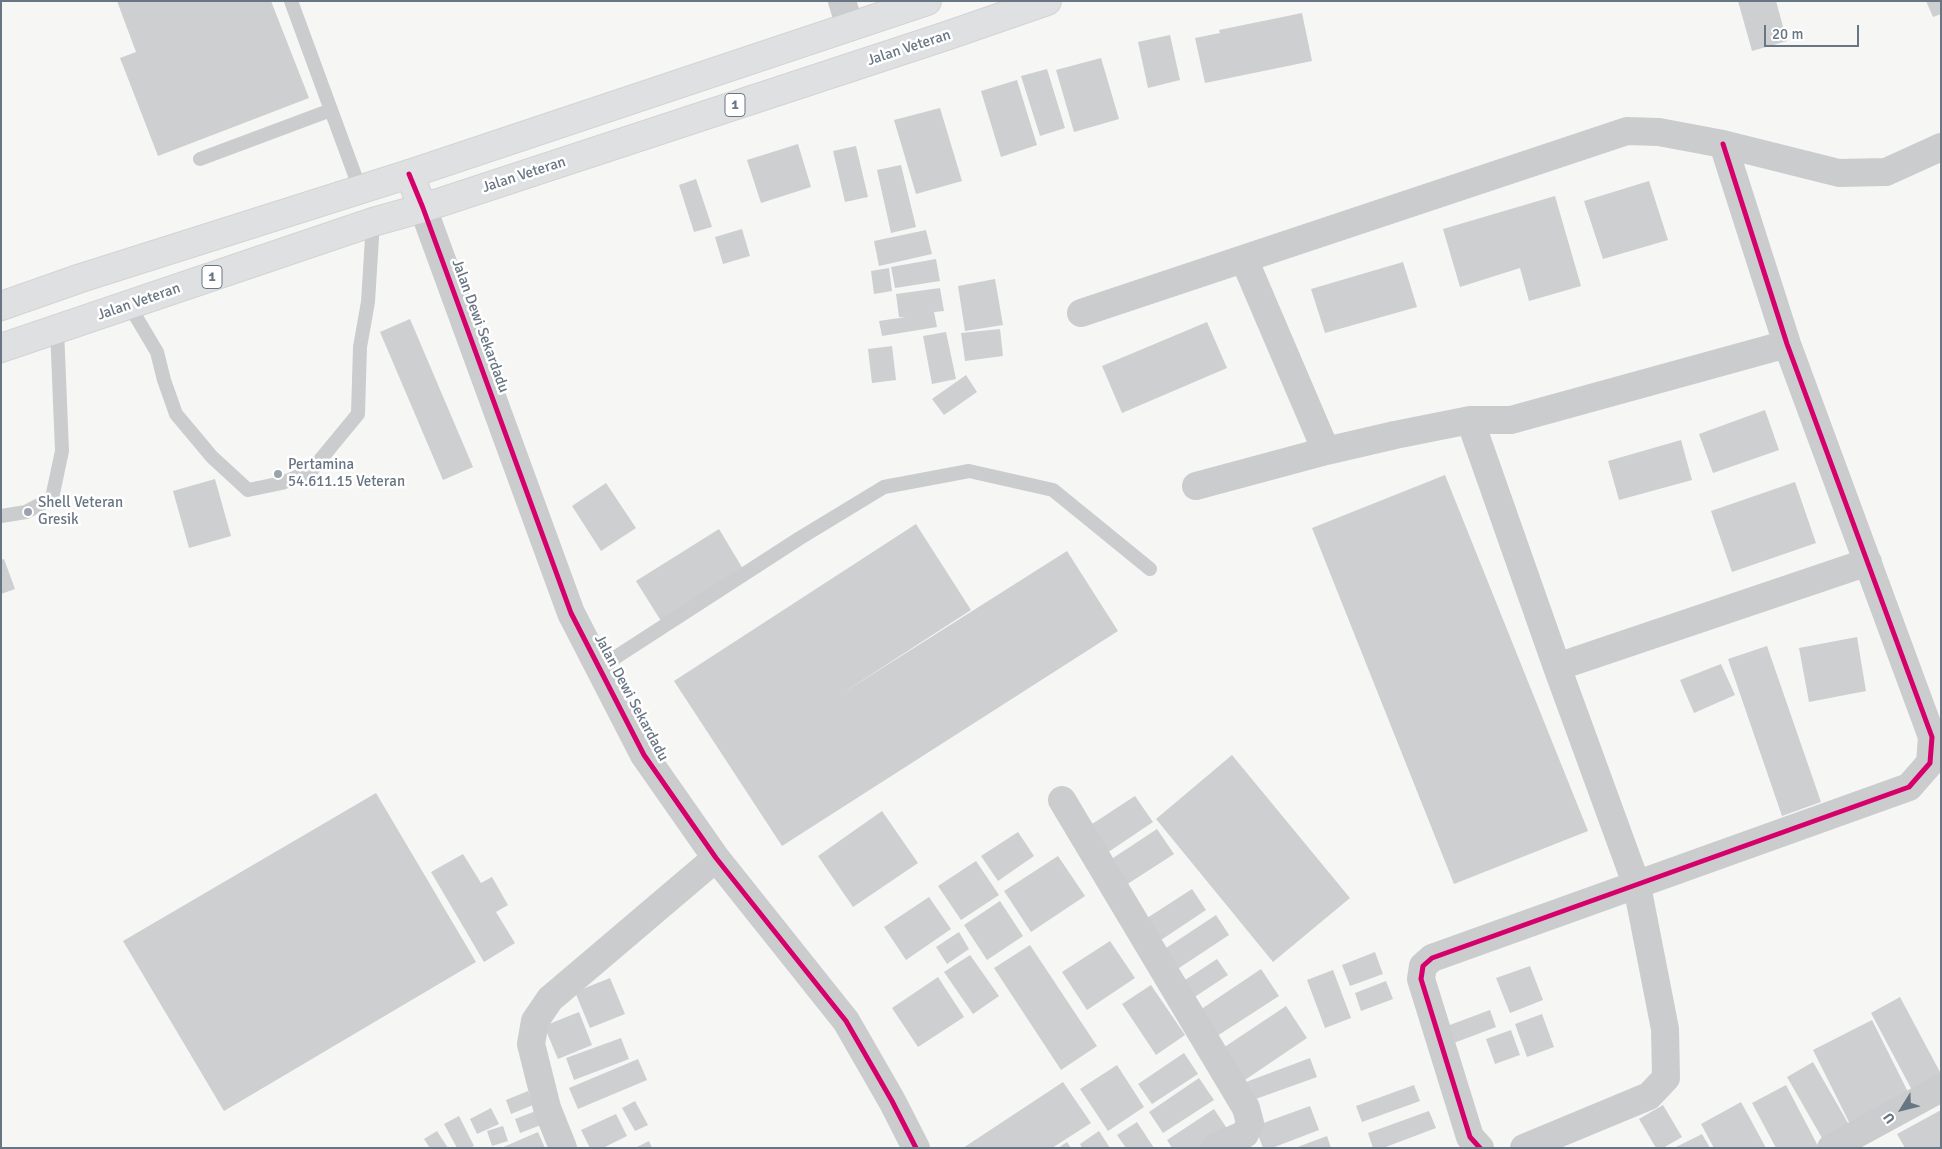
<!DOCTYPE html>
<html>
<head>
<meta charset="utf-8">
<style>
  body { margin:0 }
  #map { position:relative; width:1942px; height:1149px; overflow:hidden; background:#f6f6f5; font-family:Signika,sans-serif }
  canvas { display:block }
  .frame { position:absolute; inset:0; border:2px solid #687583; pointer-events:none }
  .north { position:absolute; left:1877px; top:1084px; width:50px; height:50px; -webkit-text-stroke:4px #fff; paint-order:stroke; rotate:234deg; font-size:14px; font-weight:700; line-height:20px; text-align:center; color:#687583 }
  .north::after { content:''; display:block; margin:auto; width:18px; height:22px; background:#687583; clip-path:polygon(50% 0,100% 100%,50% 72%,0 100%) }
  .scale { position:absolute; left:1764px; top:25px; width:95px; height:22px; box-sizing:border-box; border:2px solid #687583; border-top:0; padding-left:6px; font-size:15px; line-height:18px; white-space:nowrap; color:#687583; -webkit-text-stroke:4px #fff; paint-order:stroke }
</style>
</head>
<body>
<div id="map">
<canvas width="1942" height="1149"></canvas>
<div class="frame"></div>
<div class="north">U</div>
<div class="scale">20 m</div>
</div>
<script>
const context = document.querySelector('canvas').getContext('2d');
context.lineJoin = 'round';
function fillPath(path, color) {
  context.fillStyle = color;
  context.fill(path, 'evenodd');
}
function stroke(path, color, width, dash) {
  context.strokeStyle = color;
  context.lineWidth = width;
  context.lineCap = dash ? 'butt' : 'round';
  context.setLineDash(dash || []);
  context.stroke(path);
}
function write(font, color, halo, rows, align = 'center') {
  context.font = font + ' Signika,sans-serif';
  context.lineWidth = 5;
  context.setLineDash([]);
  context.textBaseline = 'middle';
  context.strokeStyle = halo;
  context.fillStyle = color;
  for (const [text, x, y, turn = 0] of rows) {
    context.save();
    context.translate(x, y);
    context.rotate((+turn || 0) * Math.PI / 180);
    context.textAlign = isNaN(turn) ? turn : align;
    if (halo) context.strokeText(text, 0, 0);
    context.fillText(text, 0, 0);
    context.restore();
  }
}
const building = new Path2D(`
  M117,1h154l38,97 -151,58 -38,-98 16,-6z
  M1738,1h38l11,40 -35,10z
  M1926,1h15v13l-8,3z
  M1302,13l10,48 -107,22 -10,-45 25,-5 -1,-3z
  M1170,35l10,45 -32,8 -10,-46z
  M1101,58l18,61 -45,13 -18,-62z
  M1047,69l18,59 -25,8 -19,-60z
  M1017,80l20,65 -36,12 -20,-66z
  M940,108l22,73 -46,13 -22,-74z
  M798,144l13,43 -50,16 -14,-43z
  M856,146l12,51 -23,5 -12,-51z
  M901,165l15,62 -25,6 -14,-63z
  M696,179l16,48 -18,5 -15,-47z
  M1649,181l19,59 -65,19 -19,-58z
  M1555,196l26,90 -52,15 -9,-33 -60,19 -17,-58z
  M742,229l8,27 -27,8 -8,-27z
  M926,230l6,24 -53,12 -5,-25z
  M936,259l4,22 -45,7 -4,-21z
  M1403,262l14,45 -92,26 -14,-44z
  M889,268l3,23 -18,3 -3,-23z
  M995,279l8,46 -38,6 -7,-45z
  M940,288l4,23 -10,1 3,15 -55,9 -3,-15 27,-4h-7l-3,-23z
  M410,319l63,148 -30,13 -63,-148z
  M1207,322l20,46 -105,45 -20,-47z
  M1000,329l3,27 -38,5 -4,-28z
  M946,332l10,47 -24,5 -9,-48z
  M892,346l4,34 -24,3 -4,-34z
  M966,375l11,17 -33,23 -12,-16z
  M1765,410l14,40 -66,23 -14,-39z
  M1681,440l11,40 -73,20 -11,-39z
  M1445,475l143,356 -134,53 -142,-356z
  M215,479l16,57 -42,12 -16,-57z
  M1795,482l21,61 -84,29 -21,-61z
  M606,483l30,45 -35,23 -29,-45z
  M916,524l55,86 -133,86 229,-145 51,80 -336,215 -108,-165z
  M719,529l24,40 -82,52 -25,-40z
  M4,559l11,30 -14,5v-34z
  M1857,637l9,54 -57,11 -10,-54z
  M1767,646l54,156 -39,14 -54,-157z
  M1721,664l14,31 -41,18 -14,-33z
  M1232,755l118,143 -77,64 -117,-143z
  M376,793l100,169 -252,149 -101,-170z
  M1135,796l18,26 -49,33 -18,-27z
  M882,811l36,52 -65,44 -35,-51z
  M1157,829l17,25 -48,31 -16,-25z
  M1018,832l16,24 -36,25 -17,-25z
  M463,854l18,29 11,-6 16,28 -12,7 19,31 -31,19 -53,-90z
  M1058,856l27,40 -54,36 -27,-41z
  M976,861l23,34 -38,25 -23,-34z
  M1192,889l14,21 -48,32 -14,-22z
  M929,897l22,32 -45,31 -22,-33z
  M1000,901l23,35 -36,24 -23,-35z
  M1216,915l13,20 -53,35 -13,-20z
  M959,932l10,17 -22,15 -11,-17z
  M1110,941l25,37 -48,32 -25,-38z
  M1030,945l67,101 -36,24 -67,-102z
  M1375,952l8,22 -33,12 -8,-21z
  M970,955l29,41 -26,18 -29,-42z
  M1217,959l11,16 -38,25 -11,-16z
  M1530,966l13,34 -33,13 -14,-35z
  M1261,969l18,27 -65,42 -17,-26z
  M1333,970l18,48 -26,10 -18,-48z
  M938,977l26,40 -46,30 -26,-39z
  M610,978l15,36 -35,14 -15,-36z
  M1386,981l7,18 -32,12 -6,-18z
  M1151,985l34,50 -29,20 -34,-51z
  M1900,997l41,77v6l-27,14 -43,-81z
  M1286,1006l21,32 -65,44 -22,-32z
  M1490,1010l6,17 -50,19 -7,-17z
  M579,1012l13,33 -34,14 -14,-33z
  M1542,1014l12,33 -27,10 -12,-33z
  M1872,1020l37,74 -59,30 -37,-74z
  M1511,1030l9,25 -25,9 -9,-25z
  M621,1038l8,21 -55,21 -8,-22z
  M1184,1053l14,21 -46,30 -14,-20z
  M1310,1058l7,19 -64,23 -7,-18z
  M638,1059l9,21 -69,29 -9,-21z
  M1813,1062l39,68 -26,15 -39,-68z
  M1117,1065l27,42 -36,24 -28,-42z
  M1199,1078l15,22 -51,33 -14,-21z
  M1063,1082l28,41 -39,25h-89z
  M1414,1085l6,16 -58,21 -6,-16z
  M1786,1085l33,63h-43l-24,-45z
  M528,1091l5,14 -22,9 -5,-14z
  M635,1101l13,24 -13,6 -13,-23z
  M1741,1102l25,46h-52l-13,-24z
  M1663,1105l19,32 -19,11h-7l-17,-29z
  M1310,1106l9,24 -47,18h-9l-8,-22z
  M491,1108l8,16 -22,10 -7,-15z
  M1214,1109l14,21 -27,18h-29l-5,-8z
  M1941,1110v38h-36l-8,-14z
  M536,1111l5,14 -21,8 -5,-14z
  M1429,1111l7,17 -53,20h-10l-5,-15z
  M616,1114l11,22 -24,12h-13l-9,-18z
  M459,1116l15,30 -4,2h-13l-13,-24z
  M1137,1122l17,26h-28l-9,-13z
  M503,1126l5,15 -16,5 -5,-15z
  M437,1131l11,17h-18l-6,-9z
  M1099,1131l11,17h-28l-2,-4z
  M538,1132l7,16h-44z
  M1702,1134l8,14h-36z
  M1327,1136l4,12h-36z
  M649,1141l3,7h-17z
  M1067,1142l4,6h-13z`);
const lane = new Path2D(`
  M291,1l69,188
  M200,159l131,-49
  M129,305l28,47 7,28 12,34 36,43 36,33 34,-7 29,-12 47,-57 2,-67 8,-45 5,-80
  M1,516l25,-4 26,-14 10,-47 -5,-122
  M599,668l201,-130 84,-51 85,-16 84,19 97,79`);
const street = new Path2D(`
  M842,1l8,26
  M423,208l148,405 73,142 72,103 130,163 46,80 24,47
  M1244,259l82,192
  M1081,313l546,-182 32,1 64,12 116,29 47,-1 55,-25
  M1470,420l87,247 80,219 28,143 1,49 -17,18 -125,52
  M1196,486l130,-35 69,-16 75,-15h41l276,-76
  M1557,667l311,-105
  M1062,800l184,308 4,15 -5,11 -31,14
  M563,1148l-16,-40 -16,-64 4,-23 15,-22 166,-141
  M1480,1148l-10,-11 -49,-158 2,-13 9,-8 477,-171 21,-24 2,-26 -145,-393 -64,-200
  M1831,1148l110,-60`);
const secondary = new Path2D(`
  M409,174l14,34`);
const highway = new Path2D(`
  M1,306l80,-28 328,-104 518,-173
  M1,348l372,-126 50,-14 523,-172 101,-35`);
const cycleway = new Path2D(`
  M409,174l14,34 148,405 73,142 72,103 130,163 46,80 24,47
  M1480,1148l-10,-11 -49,-158 2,-13 9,-8 477,-171 21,-24 2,-26 -145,-393 -64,-200`);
const markers = [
  [278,474,5,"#9aa2ab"],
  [28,512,5,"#9aa2ab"]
];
const shields = [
  [735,105,20],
  [212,277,20]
];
const shieldNames = [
  ["1",735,105],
  ["1",212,277]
];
const streetNames = [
  ["Jalan Veteran",909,48,-18],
  ["Jalan Veteran",524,175,-18],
  ["Jalan Veteran",139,302,-19],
  ["Jalan Dewi Sekardadu",480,326,70],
  ["Jalan Dewi Sekardadu",631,698,62]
];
const poiNames = [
  ["Pertamina",288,465],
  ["54.611.15 Veteran",288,482],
  ["Shell Veteran",38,503],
  ["Gresik",38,520]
];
fillPath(building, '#cdcfd0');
stroke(secondary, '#d3d4d4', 30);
stroke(highway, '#d3d3d3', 30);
stroke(lane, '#cbcccd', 14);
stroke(street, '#cbcccd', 28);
stroke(secondary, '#dfe0e1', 28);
stroke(highway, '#dfe0e1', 28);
stroke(cycleway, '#d6006c', 5);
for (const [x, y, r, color] of markers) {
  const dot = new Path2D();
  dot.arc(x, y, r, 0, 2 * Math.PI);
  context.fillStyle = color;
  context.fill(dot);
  stroke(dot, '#fff', 2);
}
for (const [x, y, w] of shields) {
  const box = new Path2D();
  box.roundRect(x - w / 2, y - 11.5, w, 23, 4);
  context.fillStyle = '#fff';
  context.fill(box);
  stroke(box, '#687583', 1);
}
write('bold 14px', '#687583', null, shieldNames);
write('15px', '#687583', '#fff', streetNames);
write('15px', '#687583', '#fff', poiNames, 'left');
</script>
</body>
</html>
